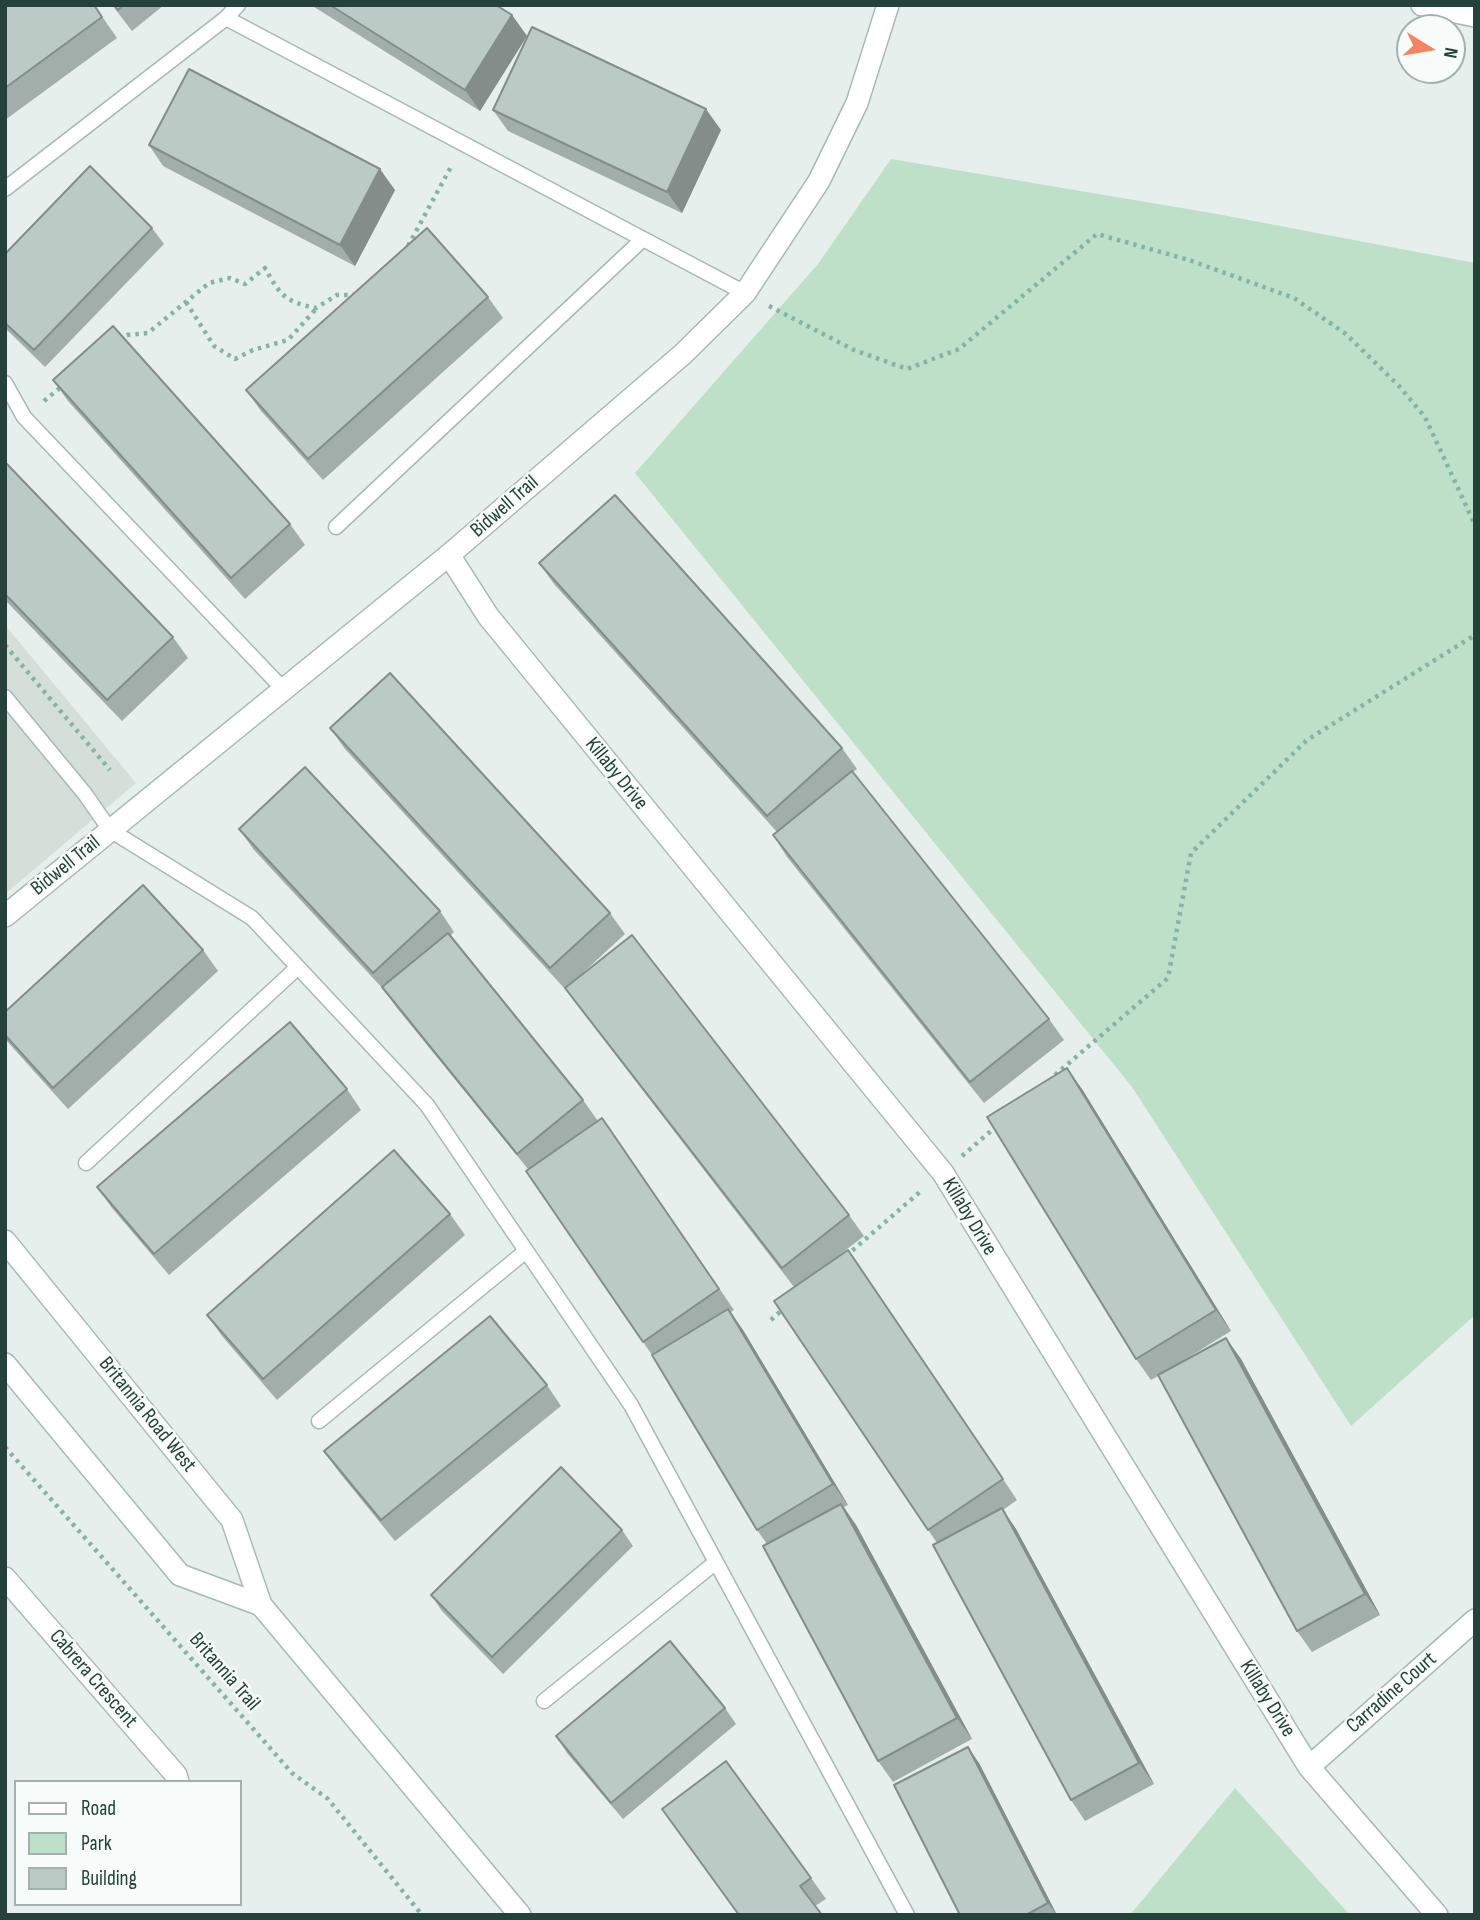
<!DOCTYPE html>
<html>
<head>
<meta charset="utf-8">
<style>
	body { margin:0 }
	#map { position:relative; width:1480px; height:1920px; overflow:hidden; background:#e6efeb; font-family:"Sofia Sans Condensed",sans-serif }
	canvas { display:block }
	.frame { position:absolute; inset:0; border:7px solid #24423a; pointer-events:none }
	.legend { position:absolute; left:14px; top:1780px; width:228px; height:126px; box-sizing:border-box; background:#f7fbf9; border:2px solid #a3b1ad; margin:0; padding:9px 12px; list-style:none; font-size:21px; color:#24423a }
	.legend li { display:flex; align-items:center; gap:14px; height:35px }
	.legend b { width:35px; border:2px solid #a3b1ad }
	.north { position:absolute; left:1396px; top:14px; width:70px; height:70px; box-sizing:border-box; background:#f7fbf9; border:2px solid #a3b1ad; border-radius:50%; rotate:101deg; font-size:19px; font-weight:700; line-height:28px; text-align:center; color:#24423a }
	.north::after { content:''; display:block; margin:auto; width:24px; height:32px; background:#f4845f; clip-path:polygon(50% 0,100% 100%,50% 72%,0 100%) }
</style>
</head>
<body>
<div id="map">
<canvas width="1480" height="1920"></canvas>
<div class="frame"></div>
<ul class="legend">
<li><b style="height:9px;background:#fff"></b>Road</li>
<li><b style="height:19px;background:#bfe0c8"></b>Park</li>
<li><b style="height:19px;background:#bbcac4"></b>Building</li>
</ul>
<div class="north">N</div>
</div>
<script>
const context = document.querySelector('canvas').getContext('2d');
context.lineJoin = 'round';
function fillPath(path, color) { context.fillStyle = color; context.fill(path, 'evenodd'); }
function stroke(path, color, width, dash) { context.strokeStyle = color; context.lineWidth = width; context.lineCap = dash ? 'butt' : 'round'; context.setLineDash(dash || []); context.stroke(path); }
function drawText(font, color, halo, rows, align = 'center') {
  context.font = font + ' "Sofia Sans Condensed",sans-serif'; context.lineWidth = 5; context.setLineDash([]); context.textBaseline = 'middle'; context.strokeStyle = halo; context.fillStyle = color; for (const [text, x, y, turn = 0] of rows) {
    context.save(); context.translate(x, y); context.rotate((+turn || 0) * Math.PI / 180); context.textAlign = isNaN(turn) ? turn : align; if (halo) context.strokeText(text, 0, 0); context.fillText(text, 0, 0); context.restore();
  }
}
fillPath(new Path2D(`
	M5,625L136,783L5,894Z`), '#d4dfda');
fillPath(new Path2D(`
	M891,159L1217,214L1475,263V1315L1351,1426L1132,1087L635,473L818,264Z
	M1235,1788L1350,1915H1130Z`), '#bfe0c8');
const service = new Path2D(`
	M226,18L745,293
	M5,189L226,18L238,5
	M5,383L24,417L284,690
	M336,527L643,239
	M5,697L85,794L110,830L252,918L427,1105L631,1405L907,1915
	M86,1163L298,967
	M319,1421L526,1251
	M544,1701L716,1562`);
const minor = new Path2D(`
	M1422,5L1475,16
	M449,555L488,616L943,1173L1309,1767L1437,1915
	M5,1578L176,1775L178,1782
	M1309,1767L1475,1620`);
const tertiary = new Path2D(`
	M5,916L449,555L683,354L745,293L819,181L857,103L888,5`);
const secondary = new Path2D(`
	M5,1241L232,1520L261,1605L520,1915
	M5,1364L180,1575L261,1605`);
stroke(service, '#a8b8b2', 17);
stroke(minor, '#a8b8b2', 24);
stroke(tertiary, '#a8b8b2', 24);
stroke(secondary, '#a4bbb3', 24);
stroke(new Path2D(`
	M408,246L452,165
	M186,302L214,346L235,359L253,350L288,340L316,309
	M769,306L854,350L907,369L959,349L1097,234L1189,260L1294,298L1346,334L1399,386L1425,417L1475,525
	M120,340L127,335L148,333L209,283L230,278L245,284L265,268C280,295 285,302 316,308L337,295H357
	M44,401L61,387
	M5,645L110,770
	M1055,1075L1168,978L1191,853L1307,740L1475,635
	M962,1156L998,1125
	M846,1256L921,1191
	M771,1320L783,1309
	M5,1447L292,1773L328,1799L422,1915`), '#86b3a5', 4.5, [3.5, 5]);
stroke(service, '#fff', 14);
stroke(minor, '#fff', 21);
stroke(tertiary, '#fff', 21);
stroke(secondary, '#fff', 21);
fillPath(new Path2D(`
	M5,5H94L117,38L5,120Z
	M112,5H164L132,31Z
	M311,5H496L512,15L527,36L480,111Z
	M493,110L721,130L682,213L508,131Z
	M149,145L395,190L355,266L163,166Z
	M152,228L164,244L45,367L5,328V254Z
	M488,297L503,318L323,480L261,411L246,390Z
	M53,380L290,524L305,545L245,599L68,401Z
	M5,462L173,637L188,658L122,721L5,600Z
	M539,563L842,748L857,769L853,772L1049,1019L1064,1040L984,1103L787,857L773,835L777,832L554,584Z
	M330,728L610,913L625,934L573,982L849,1215L864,1236L838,1256L863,1271L1017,1500L1003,1510L1016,1529L1154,1784L1085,1821L1071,1800L937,1543L774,1301L794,1287L580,1009L565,989L345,749Z
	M239,829L440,911L454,932L450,936L583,1100L598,1121L617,1139L734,1310L731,1312L743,1330L848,1505L844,1507L856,1525L972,1739L893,1782L878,1761L767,1544L757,1530L652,1355L526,1171L528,1169L397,1008L385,991L254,850Z
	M203,950L218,971L68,1109L5,1039V1012Z
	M347,1089L361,1110L169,1275L112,1208L97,1187Z
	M1082,1089L1231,1331L1163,1373L1226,1338L1241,1359L1380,1615L1312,1652L1297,1631L1158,1376L1151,1380L1136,1359Z
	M450,1214L465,1235L277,1400L222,1336L207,1315Z
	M547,1385L561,1406L395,1541L339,1472L324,1451Z
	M622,1530L633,1546L503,1674L442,1611L431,1595Z
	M725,1708L736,1724L623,1819L567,1753L556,1736Z
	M979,1763L1057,1915H960Z
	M811,1878L826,1899L815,1906L739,1915Z`), '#a1aea9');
fillPath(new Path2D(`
	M512,15L527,36L480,111L465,90Z
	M706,109L721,130L682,213L667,192Z
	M380,169L395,190L355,266L340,245Z
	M1067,1068L1082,1089L1231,1331L1216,1310Z
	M728,1309L743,1330L848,1505L833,1484Z
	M1226,1338L1241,1359L1380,1615L1365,1594Z
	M841,1504L856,1525L972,1739L957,1718Z
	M1002,1508L1016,1529L1154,1784L1139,1763Z
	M968,1747L979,1763L1057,1915L1048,1903Z`), '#838d89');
const building = new Path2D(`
	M5,5H94L102,17L5,88Z
	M114,5H123L118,10Z
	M330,5H496L512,15L465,90Z
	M532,27L706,109L667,192L493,110Z
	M189,69L380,169L340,245L149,145Z
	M90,166L152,228L34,350L5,323V254Z
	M427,228L488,297L308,459L246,390Z
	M113,326L290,524L231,578L53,380Z
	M5,462L173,637L107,700L5,594Z
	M615,495L842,748L767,816L539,563Z
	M390,673L610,913L550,968L330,728Z
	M305,767L440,911L373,973L239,829Z
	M852,771L1049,1019L970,1082L773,835Z
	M143,885L203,950L53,1088L5,1035V1012Z
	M448,933L583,1100L517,1154L382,987Z
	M632,935L849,1215L782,1268L565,988Z
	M290,1022L347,1089L154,1254L97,1187Z
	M1067,1068L1216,1310L1136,1359L987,1117Z
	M602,1118L719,1289L643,1342L526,1171Z
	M394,1150L450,1214L263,1379L207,1315Z
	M848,1250L1003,1479L928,1530L774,1301Z
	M728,1309L833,1484L757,1530L652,1355Z
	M490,1316L547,1385L381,1520L324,1451Z
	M1226,1338L1365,1594L1297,1631L1158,1375Z
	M561,1467L622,1530L492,1657L431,1595Z
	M841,1504L957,1718L878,1761L763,1546Z
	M1002,1508L1139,1763L1071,1800L933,1545Z
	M670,1641L725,1708L611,1803L556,1736Z
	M968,1747L1048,1903L1026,1915H960L894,1785Z
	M726,1761L811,1878L800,1886L822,1915H739L662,1809Z`);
fillPath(building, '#bbcac4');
stroke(building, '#838d89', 2);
drawText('21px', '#24423a', '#f7fbf9', [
	["Bidwell Trail",505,507,-41],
	["Killaby Drive",616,774,51],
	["Bidwell Trail",66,866,-39],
	["Killaby Drive",969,1217,59],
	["Britannia Road West",147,1415,51],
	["Britannia Trail",224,1672,49],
	["Cabrera Crescent",93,1679,49],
	["Carradine Court",1392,1693,-41],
	["Killaby Drive",1267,1699,58]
]);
</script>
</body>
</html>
